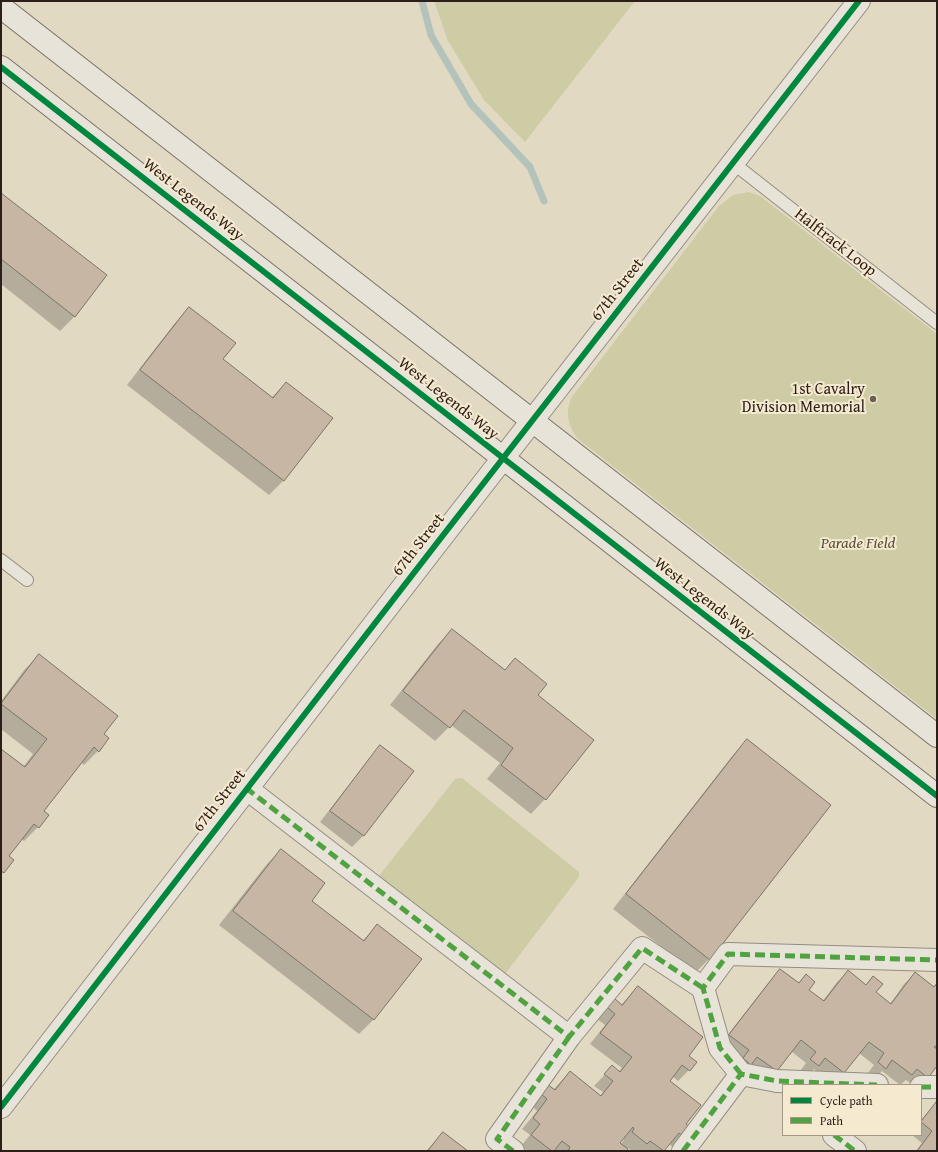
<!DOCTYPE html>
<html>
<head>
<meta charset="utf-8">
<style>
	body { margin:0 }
	#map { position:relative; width:938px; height:1152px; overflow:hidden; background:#e2d9c3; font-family:"Gentium Book Plus",serif }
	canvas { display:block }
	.frame { position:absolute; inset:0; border:2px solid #2c1e18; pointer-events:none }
	.legend { position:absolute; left:782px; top:1084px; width:140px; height:52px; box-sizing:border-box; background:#f5ead0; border:1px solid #a59886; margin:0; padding:5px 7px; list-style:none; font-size:12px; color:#2c1e18 }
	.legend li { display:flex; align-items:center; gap:8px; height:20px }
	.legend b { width:20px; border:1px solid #a59886 }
</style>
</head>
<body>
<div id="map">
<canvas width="938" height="1152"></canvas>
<div class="frame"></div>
<ul class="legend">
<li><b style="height:5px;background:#00873e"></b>Cycle path</li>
<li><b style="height:5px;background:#51a240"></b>Path</li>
</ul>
</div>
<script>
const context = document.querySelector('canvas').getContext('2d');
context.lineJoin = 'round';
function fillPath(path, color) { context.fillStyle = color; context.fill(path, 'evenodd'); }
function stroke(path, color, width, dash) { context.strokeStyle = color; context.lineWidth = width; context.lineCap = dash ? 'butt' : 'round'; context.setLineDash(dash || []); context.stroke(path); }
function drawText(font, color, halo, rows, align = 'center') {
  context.font = font + ' "Gentium Book Plus",serif'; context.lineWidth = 4; context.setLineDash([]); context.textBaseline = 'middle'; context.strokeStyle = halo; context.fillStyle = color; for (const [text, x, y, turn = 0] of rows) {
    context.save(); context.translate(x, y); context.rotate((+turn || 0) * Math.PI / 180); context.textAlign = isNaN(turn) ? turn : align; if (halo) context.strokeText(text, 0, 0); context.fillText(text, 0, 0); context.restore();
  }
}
fillPath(new Path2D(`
	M434,1H635L525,142L484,100L448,41Z
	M749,192L760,196L937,334V719L578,439C568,426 565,414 571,398L719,206L733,195Z
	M462,778L579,872V877L505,974L380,883L379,876L455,779Z`), '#cdcca5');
fillPath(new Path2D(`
	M1,194L106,276L74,317L60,331L1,284Z
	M189,309L222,359L271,398L286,383L331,418L283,481L269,495L127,385L175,323Z
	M452,630L504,671L515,660L536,696L545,799L531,814L487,779L500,763L451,725L435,741L390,705L438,644Z
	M39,655L103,734L108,738L98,751L84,765L81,762L43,811L38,827L24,841L21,839L8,856L3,872L1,875V750L23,767L33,754L1,729V701L25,669Z
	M747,741L709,959L695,973L613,909L733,755Z
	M380,747L413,771L363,836L352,847L320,822L370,758Z
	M281,850L311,901L362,941L377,926L420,959L373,1020L359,1034L219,925L267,864Z
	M780,970L798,983L806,976L807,990L822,1002L837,982L848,972L890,1004L904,984L915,974L933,987L937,984V1064L927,1077L913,1085L906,1080L900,1085L882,1071L875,1079L868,1073L874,1065L859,1053L844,1073L833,1084L814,1069L807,1076L800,1071L806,1063L791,1051L766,1081L719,1046L770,981Z
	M638,987L688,1056L689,1070L678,1081L672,1076L668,1081L684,1124L692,1131L675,1149L669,1144L663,1151H632L628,1148L626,1151H528L521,1146L530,1135L522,1129L537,1111L530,1104L536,1096L553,1090L570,1072L600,1096L603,1092L594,1086L612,1067L618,1072L622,1068L590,1044L605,1025L597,1019L614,1000L621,1005ZM623,1138L624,1140L621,1144L619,1143Z
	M937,1102V1151H916L922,1143L912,1135H921V1120Z
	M443,1133L466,1151H426Z`), '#0003');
stroke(new Path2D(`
	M422,1L431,35L471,104L530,167L544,201`), '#b3c3bc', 7);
const building = new Path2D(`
	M1,193L107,275L75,317L1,259Z
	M189,307L236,343L223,359L273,398L286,382L333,418L284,481L140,370Z
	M452,629L505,670L515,658L547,684L538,695L594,740L546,800L501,765L513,748L464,710L450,728L403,691Z
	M39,654L118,716L104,734L109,738L99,752L94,747L44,811L49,815L39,828L34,824L9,856L14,860L4,873L1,871V749L25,767L47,739L1,704Z
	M747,739L831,805L710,960L626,894Z
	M380,745L414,771L364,836L330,811Z
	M281,849L325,883L312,901L364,941L377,924L422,959L374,1020L233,911Z
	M780,969L799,983L806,974L815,982L809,990L824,1001L848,970L866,985L873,976L883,984L876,992L891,1004L915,972L934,987L937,983V1045L934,1047L937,1049V1066L928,1078L917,1069L912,1075L892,1060L886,1069L878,1062L884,1053L869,1042L844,1073L825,1058L819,1066L810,1059L816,1052L801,1040L777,1071L757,1057L751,1065L743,1058L749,1050L729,1035Z
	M638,986L703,1037L689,1056L697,1062L690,1071L682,1065L670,1081L701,1105L686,1124L694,1130L687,1139L679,1133L664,1151L650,1141L647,1144L632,1132L634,1129L633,1127L620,1143L628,1149L627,1151H568L570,1147L562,1141L554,1151H552L531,1135L540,1124L533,1118L547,1099L540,1093L547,1084L555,1090L570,1071L601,1096L613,1081L604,1074L612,1065L620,1072L632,1057L600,1033L615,1014L607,1007L614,998L622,1005Z
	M937,1101V1151H917L932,1131L921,1122Z
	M443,1132L468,1151H428Z`);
fillPath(building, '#c6b6a3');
stroke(building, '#7b7468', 1);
const lane = new Path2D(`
	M733,163L937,323
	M1,560L27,580`);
const street = new Path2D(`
	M246,788L569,1037L642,948L703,988
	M741,1074L720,1048L703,988L728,954L937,960
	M921,1087H937
	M1,1107C146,919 291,731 437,543L859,1
	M834,1135L855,1151
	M513,1151L497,1139L569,1037
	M683,1151L741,1074L777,1081L877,1085`);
const secondary = new Path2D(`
	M1,7L937,736
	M1,67L937,796`);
stroke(lane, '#948d80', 14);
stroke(street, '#948d80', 24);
stroke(secondary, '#7b7468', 24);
stroke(lane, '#e8e3d8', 12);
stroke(street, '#e8e3d8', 22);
stroke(secondary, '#e8e3d8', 22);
stroke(new Path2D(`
	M246,788L569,1037L642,948L703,988
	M741,1074L720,1048L703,988L728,954L937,960
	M921,1087H937
	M834,1135L855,1151
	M513,1151L497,1139L569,1037
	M683,1151L741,1074L777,1081L877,1085`), '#51a240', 5, [10, 5]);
stroke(new Path2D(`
	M1,67L937,796
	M1,1107C146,919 291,731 437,543L859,1`), '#00873e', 6);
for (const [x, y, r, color] of [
	[873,399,4,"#6c5f54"]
]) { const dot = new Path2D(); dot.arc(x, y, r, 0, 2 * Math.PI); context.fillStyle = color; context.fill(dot); stroke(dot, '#f5ead0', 1.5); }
drawText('16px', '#2c1e18', '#f5ead0', [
	["West Legends Way",193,200,38],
	["Halftrack Loop",835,243,38],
	["67th Street",618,290,-52],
	["West Legends Way",448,399,38],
	["67th Street",419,545,-52],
	["West Legends Way",704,599,38],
	["67th Street",220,801,-52]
]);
drawText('16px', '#2c1e18', '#f5ead0', [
	["1st Cavalry",865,390],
	["Division Memorial",865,408]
], 'right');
drawText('italic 16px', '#574f3b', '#f5ead0', [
	["Parade Field",858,544]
]);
</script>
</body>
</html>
